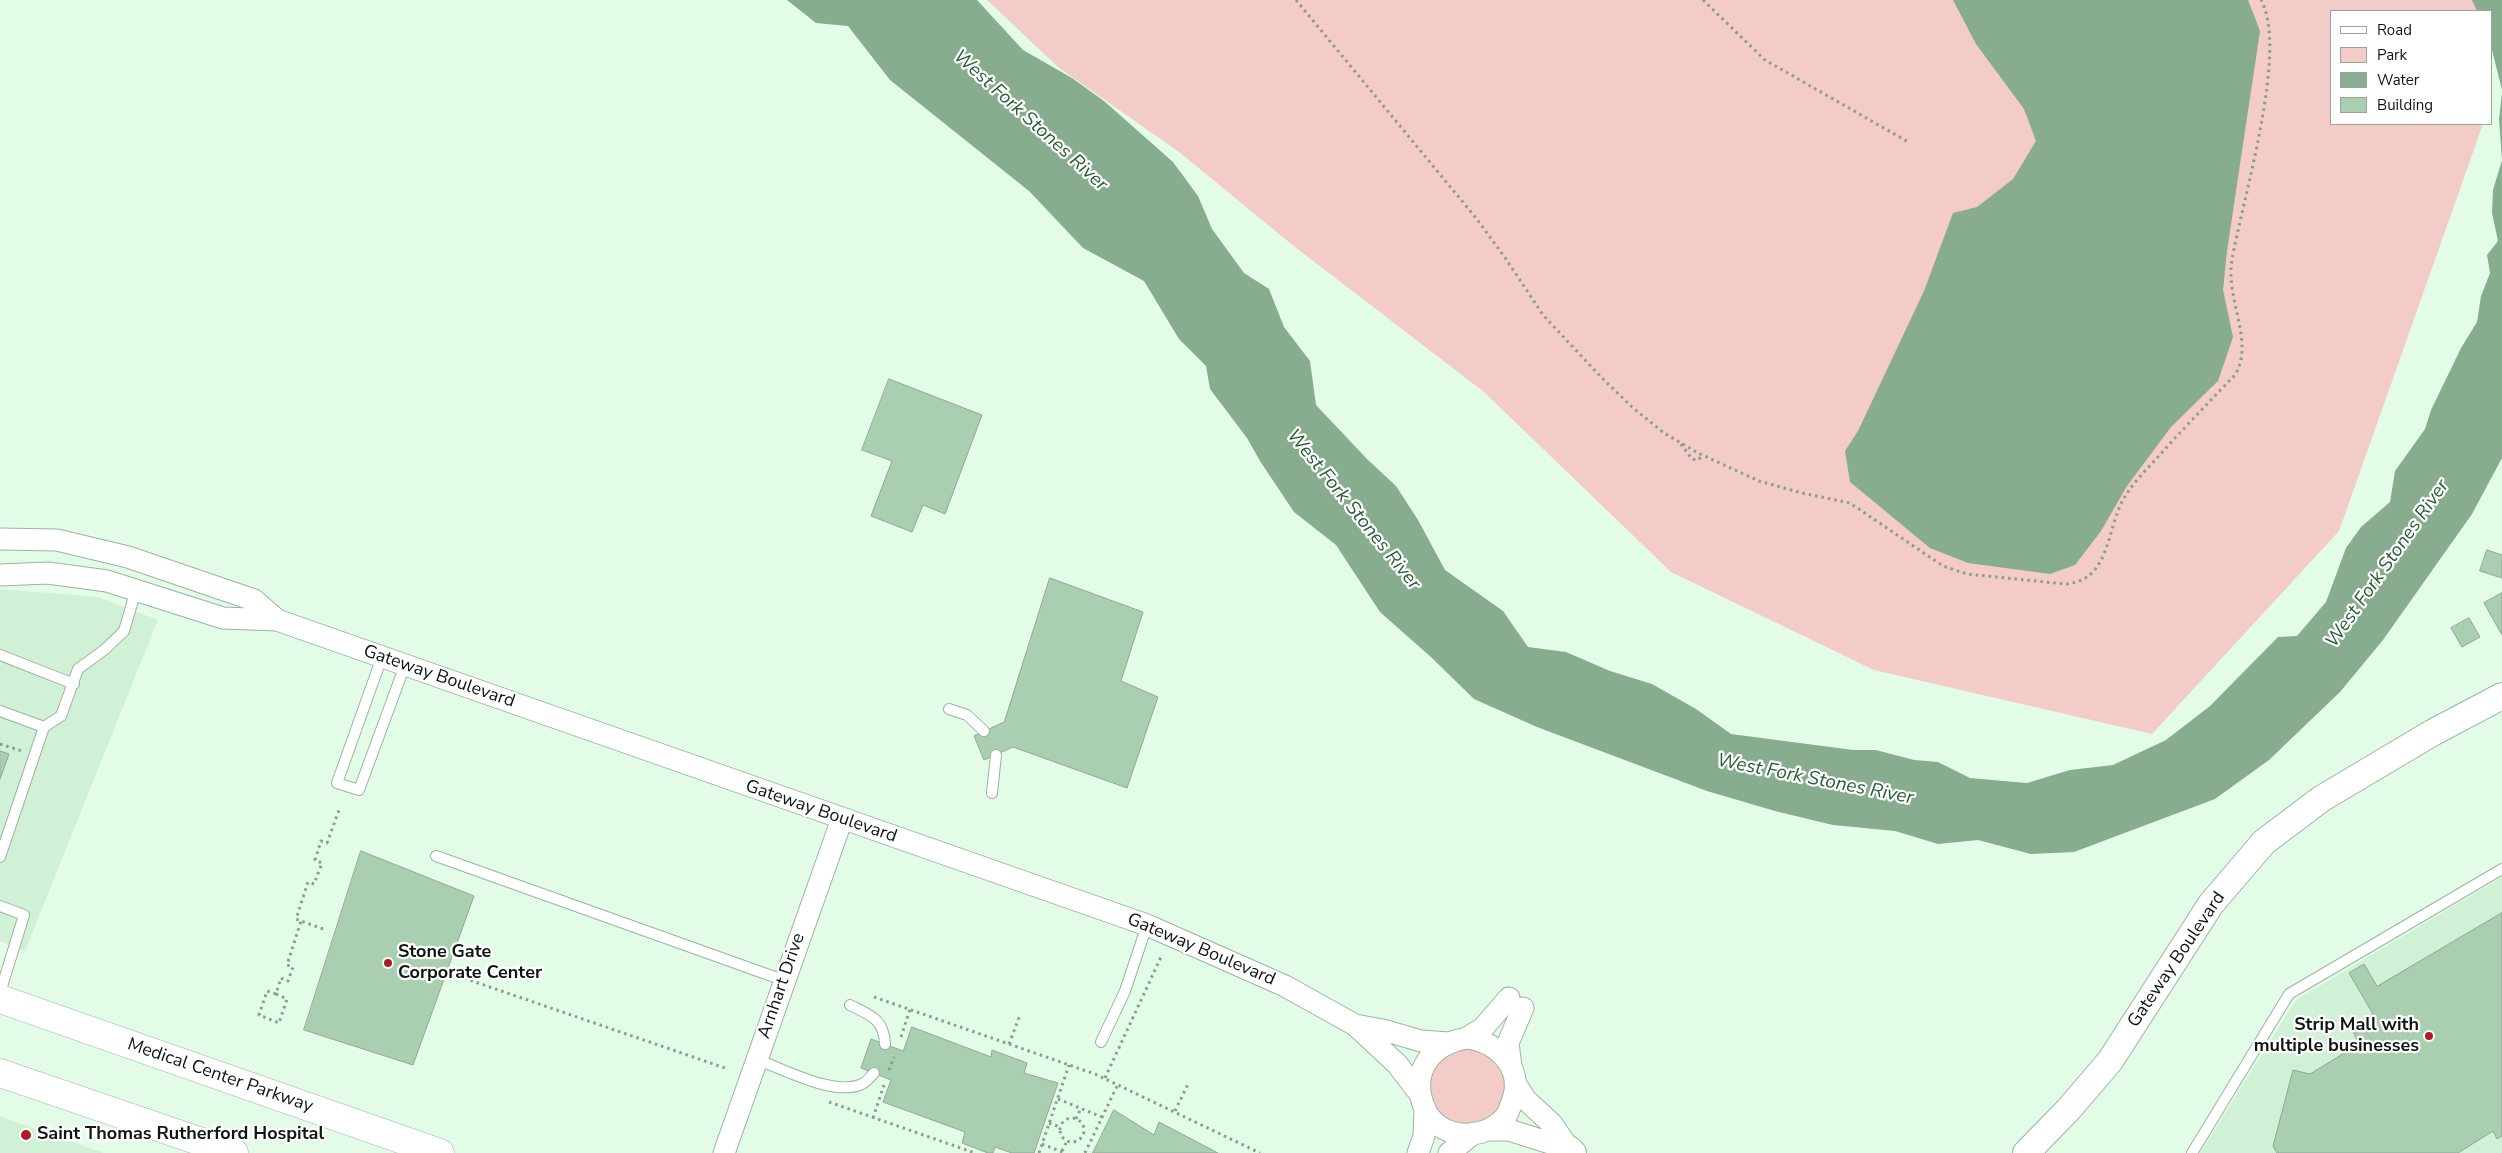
<!DOCTYPE html>
<html>
<head>
<meta charset="utf-8">
<style>
	body { margin:0 }
	#map { position:relative; width:2502px; height:1153px; overflow:hidden; background:#e3fce7; font-family:"Nunito Sans",sans-serif }
	canvas { display:block }
	.legend { position:absolute; left:2330px; top:10px; width:162px; height:115px; box-sizing:border-box; background:#fff; border:1px solid #9fa29f; margin:0; padding:6px 9px; list-style:none; font-size:15px; color:#0e160f }
	.legend li { display:flex; align-items:center; gap:10px; height:25px }
	.legend b { width:25px; border:1px solid #9fa29f }
</style>
</head>
<body>
<div id="map">
<canvas width="2502" height="1153"></canvas>
<ul class="legend">
<li><b style="height:6px;background:#fff"></b>Road</li>
<li><b style="height:14px;background:#f3cbc7"></b>Park</li>
<li><b style="height:14px;background:#87ac8e"></b>Water</li>
<li><b style="height:14px;background:#a9cfb0"></b>Building</li>
</ul>
</div>
<script>
const context = document.querySelector('canvas').getContext('2d');
context.lineJoin = 'round';
function fillPath(path, color) { context.fillStyle = color; context.fill(path, 'evenodd'); }
function stroke(path, color, width, dash) { context.strokeStyle = color; context.lineWidth = width; context.lineCap = dash ? 'butt' : 'round'; context.setLineDash(dash || []); context.stroke(path); }
function drawText(font, color, halo, rows, align = 'center') {
  context.font = font + ' "Nunito Sans",sans-serif'; context.lineWidth = 4.5; context.setLineDash([]); context.textBaseline = 'middle'; context.strokeStyle = halo; context.fillStyle = color; for (const [text, x, y, turn = 0] of rows) {
    context.save(); context.translate(x, y); context.rotate((+turn || 0) * Math.PI / 180); context.textAlign = isNaN(turn) ? turn : align; if (halo) context.strokeText(text, 0, 0); context.fillText(text, 0, 0); context.restore();
  }
}
fillPath(new Path2D(`
	M0,589L98,597L158,620L25,951L0,941Z
	M2502,877V1153H2200L2296,1000Z
	M0,1116L2,1117L104,1153H0Z`), '#d1f1d7');
fillPath(new Path2D(`
	M987,0H2492L2491,11H2331V124H2483L2339,531L2152,734L1874,670L1671,572L1484,392L1295,247L1179,152L1058,67Z
	M1430 1087a38 38 0 1 1 76 0a38 38 0 1 1-76 0Z`), '#f3cbc7');
fillPath(new Path2D(`
	M787,0H977L1023,50L1072,78L1104,101L1173,162L1198,196L1212,229L1244,273L1269,289L1284,327L1310,361L1316,405L1367,459L1396,486L1418,520L1445,570L1503,611L1528,647L1566,652L1610,671L1652,684L1696,709L1731,734L1853,750H1876L1914,760L1938,762L1970,778L2027,783L2070,770L2113,765L2166,740L2210,706L2278,637L2297,636L2326,602L2346,548L2361,527L2390,502L2395,471L2425,429L2431,410L2461,348L2477,322L2481,296L2490,273L2487,255L2498,241L2492,213L2493,190L2502,160L2499,119L2502,93V458L2472,514L2383,640L2340,692L2269,760L2215,799L2074,852L2031,854L1978,840L1938,844L1895,831L1833,825L1775,811L1707,791L1537,727L1474,699L1432,658L1380,612L1336,545L1294,512L1260,461L1247,438L1210,389L1206,366L1179,339L1144,281L1083,248L1029,191L890,80L848,26L816,23Z
	M1953,0H2248L2260,31L2227,251L2223,290L2233,337L2218,381L2171,427L2127,486L2101,531L2075,565L2050,574L1968,563L1930,548L1850,482L1845,451L1858,431L1924,291L1953,213L1977,207L2013,179L2036,141L2024,109L1976,44Z
	M2472,0H2502V90L2491,46V11H2477Z`), '#87ac8e');
const building = new Path2D(`
	M889,379L982,415L945,514L923,505L912,532L871,516L892,461L862,450Z
	M2487,550L2502,555V578L2480,571Z
	M1050,578L1143,612L1121,681L1158,697L1127,788L1013,747L984,760L974,736L1004,722Z
	M2502,593V635L2484,603Z
	M2469,618L2480,637L2462,647L2451,628Z
	M0,751L9,754L0,779Z
	M361,851L474,896L413,1065L304,1030Z
	M2502,913V1136L2497,1139L2493,1131L2458,1153H2277L2273,1146L2293,1070L2310,1074L2359,1044L2351,1028L2373,1014L2349,973L2364,964L2377,986Z
	M912,1027L991,1057L992,1050L1027,1063L1024,1073L1058,1083L1034,1153H1012L995,1147L993,1153H988L962,1143L965,1132L883,1102L891,1080L861,1068L871,1039L903,1051Z
	M1114,1110L1154,1135L1159,1122L1218,1153H1093Z`);
fillPath(building, '#a9cfb0');
stroke(building, '#90a794', 1);
const service = new Path2D(`
	M0,655L74,684
	M382,657L337,783L359,790L405,665
	M949,709L967,715L984,731
	M0,711L44,727L0,857
	M44,727L61,716L78,669L104,650L124,631L136,590
	M992,793L996,755
	M436,856L783,980
	M0,906L24,915L0,993
	M850,1005C870,1015 884,1019 885,1044
	M1101,1042L1125,991L1147,925
	M756,1059C783,1069 835,1097 862,1084C867,1082 871,1076 874,1073
	M2192,1153L2289,994L2502,869`);
const minor = new Path2D(`
	M0,539L57,540L128,557L254,600L277,620
	M0,575L48,573L107,581L223,618L277,620L1147,925L1285,986L1355,1025L1397,1064L1420,1094
	M1355,1025L1383,1030L1421,1041L1449,1043
	M1467,1038C1499,1042 1525,1070 1512,1102C1510,1106 1509,1112 1506,1116C1484,1143 1437,1140 1424,1107C1410,1070 1432,1044 1467,1038Z
	M1467,1038L1483,1028L1509,998
	M1511,1066L1508,1043L1523,1008
	M1515,1083L1526,1100L1552,1124L1569,1149
	M1489,1130H1509L1569,1149
	M724,1153L842,819
	M1418,1153L1424,1136L1425,1108
	M1449,1153L1474,1133`);
const tertiary = new Path2D(`
	M1569,1149L1573,1153
	M2026,1153L2068,1110L2110,1061L2211,904L2264,842L2321,799L2432,733L2502,696`);
const secondary = new Path2D(`
	M0,999L440,1153
	M0,1073L234,1153`);
stroke(service, '#9cb3a0', 12);
stroke(minor, '#9cb3a0', 23);
stroke(tertiary, '#9cb3a0', 28);
stroke(secondary, '#9cb3a0', 29);
stroke(new Path2D(`
	M1296,0L1476,218L1506,259L1543,315L1602,378L1632,407L1664,433L1698,453L1759,481L1802,493L1850,503L1943,566L1967,574L2065,584C2110,581 2106,531 2123,500C2131,485 2145,471 2157,458C2182,430 2209,402 2235,375C2255,342 2225,298 2232,260C2242,201 2289,50 2261,0
	M1703,0L1765,60L1910,143
	M1681,444L1692,459L1698,460L1703,455
	M0,744L22,751
	M323,929L296,919L308,882L314,884L322,863L315,860L321,841L327,843L339,810
	M452,974L728,1069
	M276,994L287,999L279,1023L259,1015L267,991L276,994L281,978L288,981L293,967L287,965L301,921
	M874,997L1095,1074L1260,1153
	M901,1037L910,1009
	M1009,1044L1020,1015
	M889,1070L894,1057
	M1105,1078L1161,957
	M1058,1099L1102,1117
	M829,1102L975,1153
	M1175,1111L1188,1084
	M1060 1130a12 12 0 1 1 24 0a12 12 0 1 1-24 0Z
	M873,1118L884,1085
	M1076,1119L1081,1108
	M1049,1123L1060,1127
	M1042,1144L1065,1153
	M1062,1151L1067,1141
	M1039,1153L1069,1065
	M1085,1153L1118,1084`), '#8a9c8d', 3, [2.5, 4]);
stroke(service, '#fff', 10);
stroke(minor, '#fff', 21);
stroke(tertiary, '#fff', 26);
stroke(secondary, '#fff', 28);
for (const [x, y, r, color] of [
	[388,963,5,"#af1c26"],
	[2429,1036,5,"#af1c26"],
	[26,1135,6,"#af1c26"]
]) { const dot = new Path2D(); dot.arc(x, y, r, 0, 2 * Math.PI); context.fillStyle = color; context.fill(dot); stroke(dot, '#fff', 2); }
drawText('18px', '#0e160f', '#fff', [
	["Gateway Boulevard",439,677,19],
	["Gateway Boulevard",821,812,19],
	["Gateway Boulevard",1201,950,23],
	["Gateway Boulevard",2177,960,-56],
	["Arnhart Drive",782,986,-71],
	["Medical Center Parkway",220,1076,19]
]);
drawText('bold 18px', '#0e160f', '#fff', [
	["Stone Gate",398,953],
	["Corporate Center",398,974],
	["Strip Mall with",2419,1026,"right"],
	["multiple businesses",2419,1047,"right"],
	["Saint Thomas Rutherford Hospital",37,1135]
], 'left');
drawText('italic 19px', '#245c34', '#fff', [
	["West Fork Stones River",1030,121,42],
	["West Fork Stones River",1353,510,51],
	["West Fork Stones River",2388,564,-55],
	["West Fork Stones River",1815,780,11]
]);
</script>
</body>
</html>
